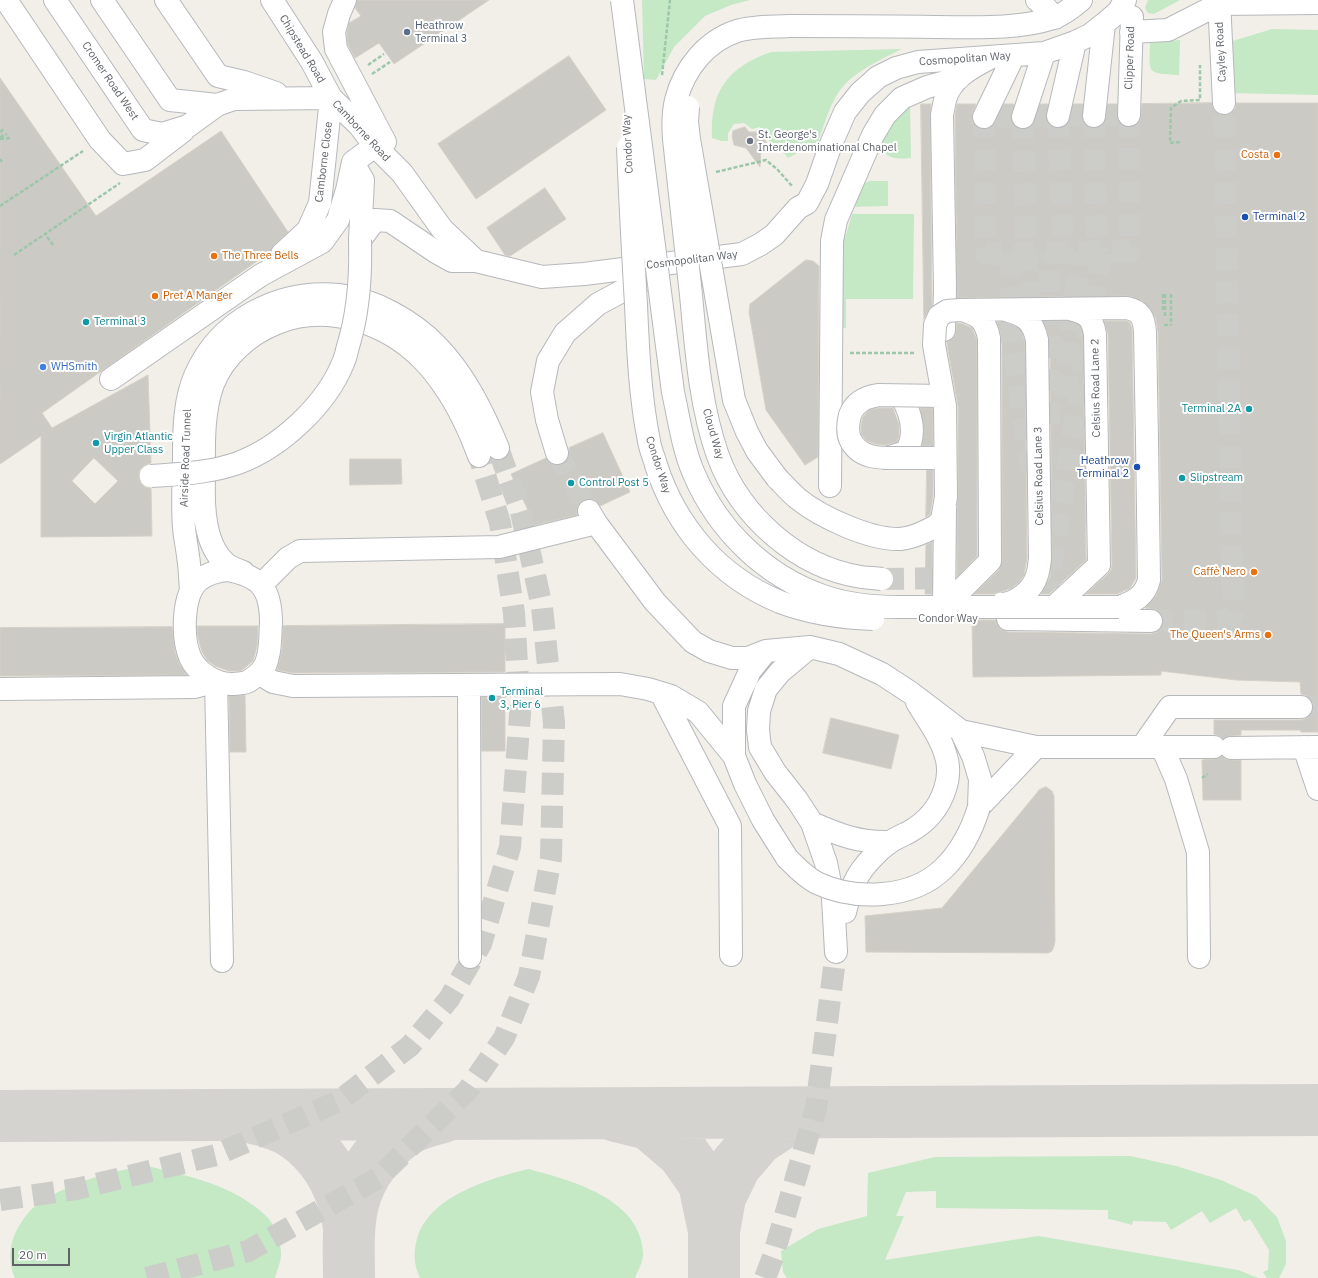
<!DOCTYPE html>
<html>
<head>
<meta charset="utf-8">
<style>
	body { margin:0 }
	#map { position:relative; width:1318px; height:1278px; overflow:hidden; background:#f1efe8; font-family:"IBM Plex Sans",sans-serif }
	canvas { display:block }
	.scale { position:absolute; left:12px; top:1248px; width:58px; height:18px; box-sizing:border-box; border:2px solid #5f6368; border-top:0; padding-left:5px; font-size:12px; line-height:14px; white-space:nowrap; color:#5f6368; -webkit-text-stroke:3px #fff; paint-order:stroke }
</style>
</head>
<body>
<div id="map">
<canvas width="1318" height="1278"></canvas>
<div class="scale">20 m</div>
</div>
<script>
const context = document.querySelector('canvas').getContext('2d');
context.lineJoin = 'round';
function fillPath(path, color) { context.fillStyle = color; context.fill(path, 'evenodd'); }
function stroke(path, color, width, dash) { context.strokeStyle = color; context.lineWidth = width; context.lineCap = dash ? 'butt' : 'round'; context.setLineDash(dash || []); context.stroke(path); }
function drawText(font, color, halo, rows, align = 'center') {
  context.font = font + ' "IBM Plex Sans",sans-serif'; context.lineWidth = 4; context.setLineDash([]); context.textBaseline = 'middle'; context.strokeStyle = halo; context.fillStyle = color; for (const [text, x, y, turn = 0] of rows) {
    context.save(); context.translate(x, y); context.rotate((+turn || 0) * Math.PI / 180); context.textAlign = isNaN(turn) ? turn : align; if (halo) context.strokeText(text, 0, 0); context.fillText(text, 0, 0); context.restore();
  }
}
fillPath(new Path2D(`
	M642,0H750L731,5L705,16L674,47L656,80L644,79Z
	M1148,0H1180L1154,14L1148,13L1145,8Z
	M1272,29L1318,30V95L1230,93L1226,43Z
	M1180,40L1179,75C1147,73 1149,75 1150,43Z
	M902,49C880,60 852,72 838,93C829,107 824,125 818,142L788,158L776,143L771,144L760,127L752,129L744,123L734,124L728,133V141H722L712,138C710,91 727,68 771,52Z
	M910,103L911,158C900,159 887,160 882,148C880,144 880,140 881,135Z
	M870,181H888V206L849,207C854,195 857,185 870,181Z
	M852,214H914L913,299H846V328H837L839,237L845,238Z
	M1130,1156L1176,1166L1221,1180L1256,1196L1277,1217L1286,1241V1264L1279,1278H1267L1263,1272L1268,1270L1269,1250L1250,1219L1244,1222L1236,1208L1210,1223L1202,1211L1171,1230L1166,1222L1133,1221L1132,1225C1124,1223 1116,1220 1108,1219V1210L936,1208V1191L906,1192L896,1216H904L885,1260L1038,1236L1238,1270L1258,1278H787L783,1272L781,1251L818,1229L867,1216L868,1173L935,1157Z
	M147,1166C189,1176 233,1185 265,1215C274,1223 280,1239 281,1251C282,1260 277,1270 275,1278H15C9,1265 9,1249 14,1236C18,1227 25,1215 33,1208C64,1184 108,1171 147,1166Z
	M528,1169C570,1180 640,1198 643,1252C644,1261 638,1270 635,1278H420C414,1266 413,1252 417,1239C429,1196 489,1179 528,1169Z`), '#c5e8c5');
stroke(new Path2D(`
	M0,1116L1318,1110
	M616,1116L649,1124L683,1153L704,1183L714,1231V1278
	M253,1118C260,1120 267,1121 274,1124C303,1133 328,1161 339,1189C344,1201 347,1214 349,1227
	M714,1231L720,1197L735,1166L758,1139L787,1120L810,1114
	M349,1278C349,1254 347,1228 353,1204C360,1174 382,1145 408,1129C419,1123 432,1120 443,1117`), '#d4d3d0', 52);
const building = new Path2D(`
	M357,0H489L394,64L379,43L355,58L348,45L347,33L349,23L361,16L355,8Z
	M569,56L606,110L476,199L438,144Z
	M0,78L96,216L221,131L288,232L274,245L270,252L42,413L52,428L148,375L151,463L144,466L140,470L139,476L141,483L145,487L151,488L152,536L41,537V436L0,464ZM94,458L118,481L95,504L72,481Z
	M1212,103L1214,110L1219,114L1224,115L1231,113L1235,109L1236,103H1318V732H1301L1300,730H1241V735L1230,736L1223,739L1220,736L1214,734V720H1301L1308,718L1312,713L1313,707L1312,701L1308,696L1301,694L1300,682L1236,680L1161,671V675L973,677L972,620H996L997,625L1001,629L1008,632L1151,634L1157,632L1162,627L1163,621L1162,615L1157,610L1145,608L1156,596L1162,580L1158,332L1156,319L1150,308L1143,301L1130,296L957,298L955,116L957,104H976L973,112L972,118L973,124L978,128L985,129L991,128L995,123L1004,104H1014L1011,113V120L1014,126L1019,129H1025L1031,127L1035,121L1040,104H1048L1046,113V120L1050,125L1056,128H1062L1067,124L1070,119L1074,104H1083L1082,121L1086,126L1093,128L1099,127L1104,123L1106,117L1108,104H1117L1118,121L1123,126L1129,127L1135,126L1140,121L1141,115L1142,104Z
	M921,104H931L930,115L932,306L928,311L924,319Z
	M745,127L749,132H759L769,146L761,149L760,167L746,148L734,145L732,136L733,131Z
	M545,188L566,219L510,256L505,255L487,228Z
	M806,260L813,261L819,266L818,457L805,465L766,410L749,312L750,304L754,301Z
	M1067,321L1079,326L1083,335L1086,560L1049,594H1041L1050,577L1052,559L1050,340L1044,322Z
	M1104,321H1127L1130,323L1132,329L1136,578L1130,588L1117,594H1086L1108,574L1111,570L1112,565L1108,334Z
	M997,322H1002L1016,327L1022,334L1025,342L1027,558L1024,575L1019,582L1012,588L994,594H974L999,570L1002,561V338Z
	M957,323L963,324L972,328L977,340V556L957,577V506L958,497V406L947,344V342L950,341L955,336Z
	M877,408H893L899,425V436L897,442L884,445L876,444L867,441L861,434V425L863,417L868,411Z
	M920,408H933V446H922L924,430Z
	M603,433L630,492L600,506L595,500L589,499L583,500L578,505L577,511V515L535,525L511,474L546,458L549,462L554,465H561L566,462L569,456V448Z
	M350,459H401L402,484L350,485Z
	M927,470H933V496L930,514L926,517Z
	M932,542V594H925L926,545Z
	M505,624V672L294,673L277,670L282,650L283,626Z
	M197,626H258L257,646L253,661L241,671H229L215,666L207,660L202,652L198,637Z
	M172,627L175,652L179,663L187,675L0,676V628Z
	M245,695L246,752H230L229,696Z
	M482,697H505V751H482Z
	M831,718L899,735L891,769L823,753Z
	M1222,756L1225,759L1231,760H1241V800H1203L1202,760L1214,759Z
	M1046,787L1052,791L1054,796L1055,942L1054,946L1052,951L1048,953L866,952L865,916L942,908L1036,794L1039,790Z`);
fillPath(building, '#cccac5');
stroke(building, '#d6d1c6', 1);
stroke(new Path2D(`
	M1129,115L1130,251L986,254L984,117Z
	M1058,116L1063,253
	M1094,116L1097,252
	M1023,117L1026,254L1031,327
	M1011,254L1012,339L1032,477
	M1065,397L1079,252
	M1049,424L1050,253
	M557,453L589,511
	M1045,549L1048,589
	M1051,568L1102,252
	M882,579L951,578
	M1151,621L1228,620L1233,615L1224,103
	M1301,707H1318
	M0,1200L76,1189L216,1155L339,1101L410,1046L449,999L481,944L510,847L520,714L514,613L500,523L479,456
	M147,1278L248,1251L378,1178L468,1090L504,1038L529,976L551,858L554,723L542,607L521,512L498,448
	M765,1278L773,1257L816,1108L836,952`), '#ccccc8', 22, [22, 11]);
const minor = new Path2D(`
	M6,0L100,140L123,164L145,160L183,131
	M55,0L143,130L162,134L188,126L217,105L234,99L331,98L359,125L375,146L402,173L442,229L476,261L542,277L584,274L742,254L761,244L774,235L798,208L807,203L817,184L831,144L845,112L860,93L878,77L896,68L918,62L1044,53L1075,42L1090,35L1104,24L1119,11L1125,0
	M102,0L170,100L217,105
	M166,0L218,76L244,82L276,93
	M272,0L312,62L331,98L320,203L308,230L282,254
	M345,0L339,14L334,32L336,49L385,142
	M1037,0L1045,7L1055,18
	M1219,0L1224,103
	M789,26C837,26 886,26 935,27C973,27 1016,30 1053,18C1063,15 1073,7 1081,0
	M1131,32L1168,30L1219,4L1318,3
	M1129,115L1132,17
	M1058,116L1075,42
	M1094,116L1104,24
	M984,117L1014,55
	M1023,117L1044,53
	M356,168L363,180L360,240
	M360,240L375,220L390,221L436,252L452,261H476
	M944,330L945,288L942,115C943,110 944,105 945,100C950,79 972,67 990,58
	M111,379L261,275L322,242L338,220L347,190L353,162L375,146
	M557,453L547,420L542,392L548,361L565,333L598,304L650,276
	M886,458L906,452C917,434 911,413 901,396
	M777,478C784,485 790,492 797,498C820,517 870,540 900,539C909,538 918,535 926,531
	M830,486L832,241L836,220L873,135L885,115L902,98L927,87L959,78
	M589,511L596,523L655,602L693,642L709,651L732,658H748L766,651L810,647L839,654L882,674L911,693L961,731L973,756L980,779L979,807
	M227,570C261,576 271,589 271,623C270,634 271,645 268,656C266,669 259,674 249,681C244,684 239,683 234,684C217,685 197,673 190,657C182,637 182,594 199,580C208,573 217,571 227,570Z
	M243,572C238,570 230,567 225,563C204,544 203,506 204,480C204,449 202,414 213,384C224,356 249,334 277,323C327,303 386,322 423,360C431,368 438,377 444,386C459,407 470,432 479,456
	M261,585L288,558L300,551L499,547L596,523
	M191,591C190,579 190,568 188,556C187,547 185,538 184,528C182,504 184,478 184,453C184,427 185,399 195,376C219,320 279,289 339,295C374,299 413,321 437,346C465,375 483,412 498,448
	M1119,607C1134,602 1145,596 1149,580L1147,440
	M1008,619L1151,621
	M810,647L780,672L766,689L759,711L758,730L760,747L775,772L797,800L812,823L826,863L833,898L836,952
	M766,651L750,671L734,706V756L745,784L763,820L787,858
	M260,674L273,682L293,686L620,684L648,689L671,696L698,712L734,756
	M469,685L470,957
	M0,689L195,687L216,681L222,961
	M661,693L730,826L731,955
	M961,731L1036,747L979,807
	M1036,747H1214
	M1142,747L1170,707H1301
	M1162,747L1176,779L1198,852L1199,957
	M1304,747L1318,789
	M1231,748L1318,747
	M812,823C839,835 860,843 890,842
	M845,912C851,889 855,875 872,858C877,852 884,846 890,842C896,838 903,835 909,832C927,822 939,808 945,789C949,777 949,764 945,753C940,735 926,718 917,702`);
stroke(minor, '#b5b8bc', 24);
stroke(new Path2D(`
	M368,65L384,54
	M372,74L390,62
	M662,75L670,0
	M0,132L4,129
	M0,137L7,134
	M0,139L10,138
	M1180,142L1170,143L1171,108L1181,101L1200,100V65
	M0,159L2,162
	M716,172L766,160L777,169L792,186
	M0,206L83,151
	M53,245L45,234L120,183
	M14,255L45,234
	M1163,294V312
	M1165,294V318
	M1171,294V325
	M850,353H915
	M1202,778L1208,774`), '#9cc7a9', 2.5, [4, 2]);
stroke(minor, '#fff', 22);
const minorBridge = new Path2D(`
	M622,0L673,392C679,419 683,449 694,474C718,530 765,576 823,596C848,605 874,607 900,607H1119
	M789,26C772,27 753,26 737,31C706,41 684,69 676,100C673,113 673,126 674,139C680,191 685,243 691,295C696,348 700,406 718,456C740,516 797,567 861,577C868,578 875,578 882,579
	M688,107L687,122L689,139L734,400L747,432L757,451L777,478
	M628,147C630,200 633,252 636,305C638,350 640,397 649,441C650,449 654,457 656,465C676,527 719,577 780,602C809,613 843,618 873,619
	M943,396L879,395C865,397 855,402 850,415C848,423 847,432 850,439C860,461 885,458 905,458C918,458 932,458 945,458
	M151,476C181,474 210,473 238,463C281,447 326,405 343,363C346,357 347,349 349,343C359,309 361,275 360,240
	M926,531L936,526L942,520L946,497L945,406L934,345L935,325L939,316L947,311L960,310L1127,308C1141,311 1144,318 1145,332L1147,440
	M1002,604C1017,603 1033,590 1037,575C1039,570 1039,564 1040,559L1037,340C1033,321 1025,315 1006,310
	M1055,606L1099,565L1095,334C1092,317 1087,313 1070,309
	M944,607L990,561L989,338C985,319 979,315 961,310
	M944,607L945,508
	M787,858C796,867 805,877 817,883C855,901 912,899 943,869C961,852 972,830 979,807`);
stroke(minorBridge, '#b5b8bc', 24, []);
stroke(new Path2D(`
	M1164,325H1171`), '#9cc7a9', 2.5, [4, 2]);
stroke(minorBridge, '#fff', 22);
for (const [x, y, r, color] of [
	[407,32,4,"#5c6f8a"],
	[750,141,4,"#6b7280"],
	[1277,155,4,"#e8710a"],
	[1245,217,4,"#1a4fb4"],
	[214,256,4,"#e8710a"],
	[155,296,4,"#e8710a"],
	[86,322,4,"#0f9aa8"],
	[43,367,4,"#3f7fe0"],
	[1249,409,4,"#0f9aa8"],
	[96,443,4,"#0f9aa8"],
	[1137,467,4,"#1a4fb4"],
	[1182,478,4,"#0f9aa8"],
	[571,483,4,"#0f9aa8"],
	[1254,572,4,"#e8710a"],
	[1268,635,4,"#e8710a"],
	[492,698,4,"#0f9aa8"]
]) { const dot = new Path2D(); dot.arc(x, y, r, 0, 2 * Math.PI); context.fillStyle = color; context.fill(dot); stroke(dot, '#fff', 1.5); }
drawText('11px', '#4e5e75', '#fff', [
	["Heathrow",415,26],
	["Terminal 3",415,39]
], 'left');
drawText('11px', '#5f6368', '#fff', [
	["Chipstead Road",302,49,59],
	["Cayley Road",1221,52,-93],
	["Clipper Road",1130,58,-88],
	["Cosmopolitan Way",965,59,-4],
	["Cromer Road West",110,81,56],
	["Camborne Road",361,131,47],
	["Condor Way",628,144,-93],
	["Camborne Close",324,162,-83],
	["Cosmopolitan Way",692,260,-7],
	["Celsius Road Lane 2",1096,388,-91],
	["Cloud Way",713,434,74],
	["Airside Road Tunnel",186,458,-88],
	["Condor Way",658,465,72],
	["Celsius Road Lane 3",1039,476,-91],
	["Condor Way",948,619]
]);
drawText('11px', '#5b616d', '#fff', [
	["St. George's",758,135],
	["Interdenominational Chapel",758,148]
], 'left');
drawText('11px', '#c56008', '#fff', [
	["Costa",1269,155],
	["The Three Bells",222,256,"left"],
	["Pret A Manger",163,296,"left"],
	["Caffè Nero",1246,572],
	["The Queen's Arms",1260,635]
], 'right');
drawText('11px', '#164399', '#fff', [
	["Terminal 2",1253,217],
	["Heathrow",1129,461,"right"],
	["Terminal 2",1129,474,"right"]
], 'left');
drawText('11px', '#0d838f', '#fff', [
	["Terminal 3",94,322],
	["Terminal 2A",1241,409,"right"],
	["Virgin Atlantic",104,437],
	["Upper Class",104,450],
	["Slipstream",1190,478],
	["Control Post 5",579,483],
	["Terminal",500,692],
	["3, Pier 6",500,705]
], 'left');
drawText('11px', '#366cbe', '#fff', [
	["WHSmith",51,367]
], 'left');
</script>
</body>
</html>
